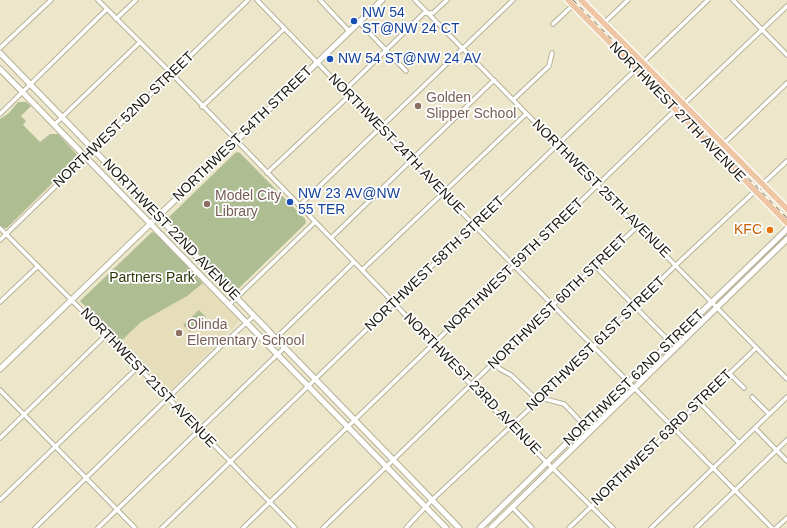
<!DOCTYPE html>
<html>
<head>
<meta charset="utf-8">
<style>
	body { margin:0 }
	canvas { display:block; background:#ece6cb }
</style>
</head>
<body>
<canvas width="787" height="528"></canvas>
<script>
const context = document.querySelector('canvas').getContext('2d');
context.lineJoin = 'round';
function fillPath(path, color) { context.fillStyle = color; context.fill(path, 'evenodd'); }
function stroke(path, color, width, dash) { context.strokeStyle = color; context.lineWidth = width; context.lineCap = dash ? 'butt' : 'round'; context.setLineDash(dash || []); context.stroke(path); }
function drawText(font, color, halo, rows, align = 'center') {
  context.font = font + ' Helvetica,sans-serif'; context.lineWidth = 3.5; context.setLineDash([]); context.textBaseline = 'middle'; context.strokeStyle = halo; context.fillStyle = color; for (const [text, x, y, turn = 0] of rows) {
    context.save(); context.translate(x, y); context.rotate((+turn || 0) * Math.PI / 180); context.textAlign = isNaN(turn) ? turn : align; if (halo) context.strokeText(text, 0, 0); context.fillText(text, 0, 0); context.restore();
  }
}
fillPath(new Path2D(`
	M203,283L239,320V322L171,390H168L166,389L120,342L141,322L187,296Z`), '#e6debb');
fillPath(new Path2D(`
	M18,102H26L31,106L21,116L26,121L23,125L40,142L50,134H58L79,157L7,228H3L0,225V119L9,113Z
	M238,152L240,153L305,219L306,222L305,224L238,289H233L168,221V218L235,153Z
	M152,232L156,234L203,283L187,296L141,322L120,342L80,301Z
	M199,310L206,317L190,332L183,325Z`), '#aebd92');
const street = new Path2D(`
	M98,0L172,74L394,303L511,427L613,528
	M257,0L474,225L772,528
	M320,0L349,31
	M415,0L787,379
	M733,0L787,55
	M116,19L136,0
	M359,22L406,71
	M604,23L628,0
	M553,24L573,5
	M0,48L51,0
	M344,91L424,13H433L447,0
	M513,100L549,66L552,53
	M202,107L284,29
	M0,114L107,9
	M54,125L139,43
	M716,151L787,83
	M267,173L349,96
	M299,206L513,0
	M0,228L138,367L295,528
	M331,238L494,80
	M0,240L248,0
	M595,266L670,342
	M362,270L526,114
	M0,302L38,266
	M230,304L315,222
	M269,345L354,262
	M494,363L500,369L511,375L535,398H541L564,404L585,426
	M729,373L744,388
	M0,390L135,528
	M752,397L769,414
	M699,402L739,443
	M755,428L787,461
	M0,438L106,335
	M0,500L138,367
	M512,507L532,528
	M35,528L224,343L254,316
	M98,528L284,348
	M162,528L474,225L708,0
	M243,528L672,113L687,101L787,6
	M323,528L553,305L638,226
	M406,528L432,500L541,398L676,265L787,161
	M569,528L756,348
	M651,528L787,397
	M696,528L787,440
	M776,528L787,518`);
const secondary = new Path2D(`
	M0,53L459,528
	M0,69L446,528
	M0,369L382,0
	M480,528L629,382L712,302L787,229
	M491,528L787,239`);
const primary = new Path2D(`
	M568,0L787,223
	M581,0L787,209`);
stroke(street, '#b6b096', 5.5);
stroke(secondary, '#b6b096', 7);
stroke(primary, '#fff', 8);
stroke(street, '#fff', 3.5);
stroke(secondary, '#fff', 5);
stroke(primary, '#eec6a4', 5.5);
stroke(new Path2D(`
	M573,0L787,218`), '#706d5c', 1, [5, 5]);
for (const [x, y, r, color] of [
	[354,21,4,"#1a4fb4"],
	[330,59,4,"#1a4fb4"],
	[418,106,4,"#8d6e63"],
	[290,202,4,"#1a4fb4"],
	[207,204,4,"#8d6e63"],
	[770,230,4,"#e8710a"],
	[179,333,4,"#8d6e63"]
]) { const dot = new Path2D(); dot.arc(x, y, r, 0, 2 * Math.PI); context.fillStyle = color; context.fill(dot); stroke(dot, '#fff', 1.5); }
drawText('14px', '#164399', '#fff', [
	["NW 54",362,13],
	["ST@NW 24 CT",362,29],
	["NW 54 ST@NW 24 AV",338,59],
	["NW 23 AV@NW",298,194],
	["55 TER",298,210]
], 'left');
drawText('14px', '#785e54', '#fff', [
	["Golden",426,98],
	["Slipper School",426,114],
	["Model City",215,196],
	["Library",215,212],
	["Olinda",187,325],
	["Elementary School",187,341]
], 'left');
drawText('14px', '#19170d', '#fff', [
	["NORTHWEST 27TH AVENUE",677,112,46],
	["NORTHWEST 52ND STREET",124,120,-44],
	["NORTHWEST 54TH STREET",243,134,-44],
	["NORTHWEST 24TH AVENUE",396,144,46],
	["NORTHWEST 25TH AVENUE",601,189,45],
	["NORTHWEST 22ND AVENUE",171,230,46],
	["NORTHWEST 58TH STREET",435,264,-44],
	["NORTHWEST 59TH STREET",514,266,-44],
	["NORTHWEST 60TH STREET",558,302,-44],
	["NORTHWEST 61ST STREET",596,344,-44],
	["NORTHWEST 21ST AVENUE",148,378,46],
	["NORTHWEST 62ND STREET",634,378,-44],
	["NORTHWEST 23RD AVENUE",472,384,46],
	["NORTHWEST 63RD STREET",662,438,-44]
]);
drawText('14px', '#c56008', '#fff', [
	["KFC",762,230]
], 'right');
drawText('14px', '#2b3709', '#fff', [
	["Partners Park",152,278]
]);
</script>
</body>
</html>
